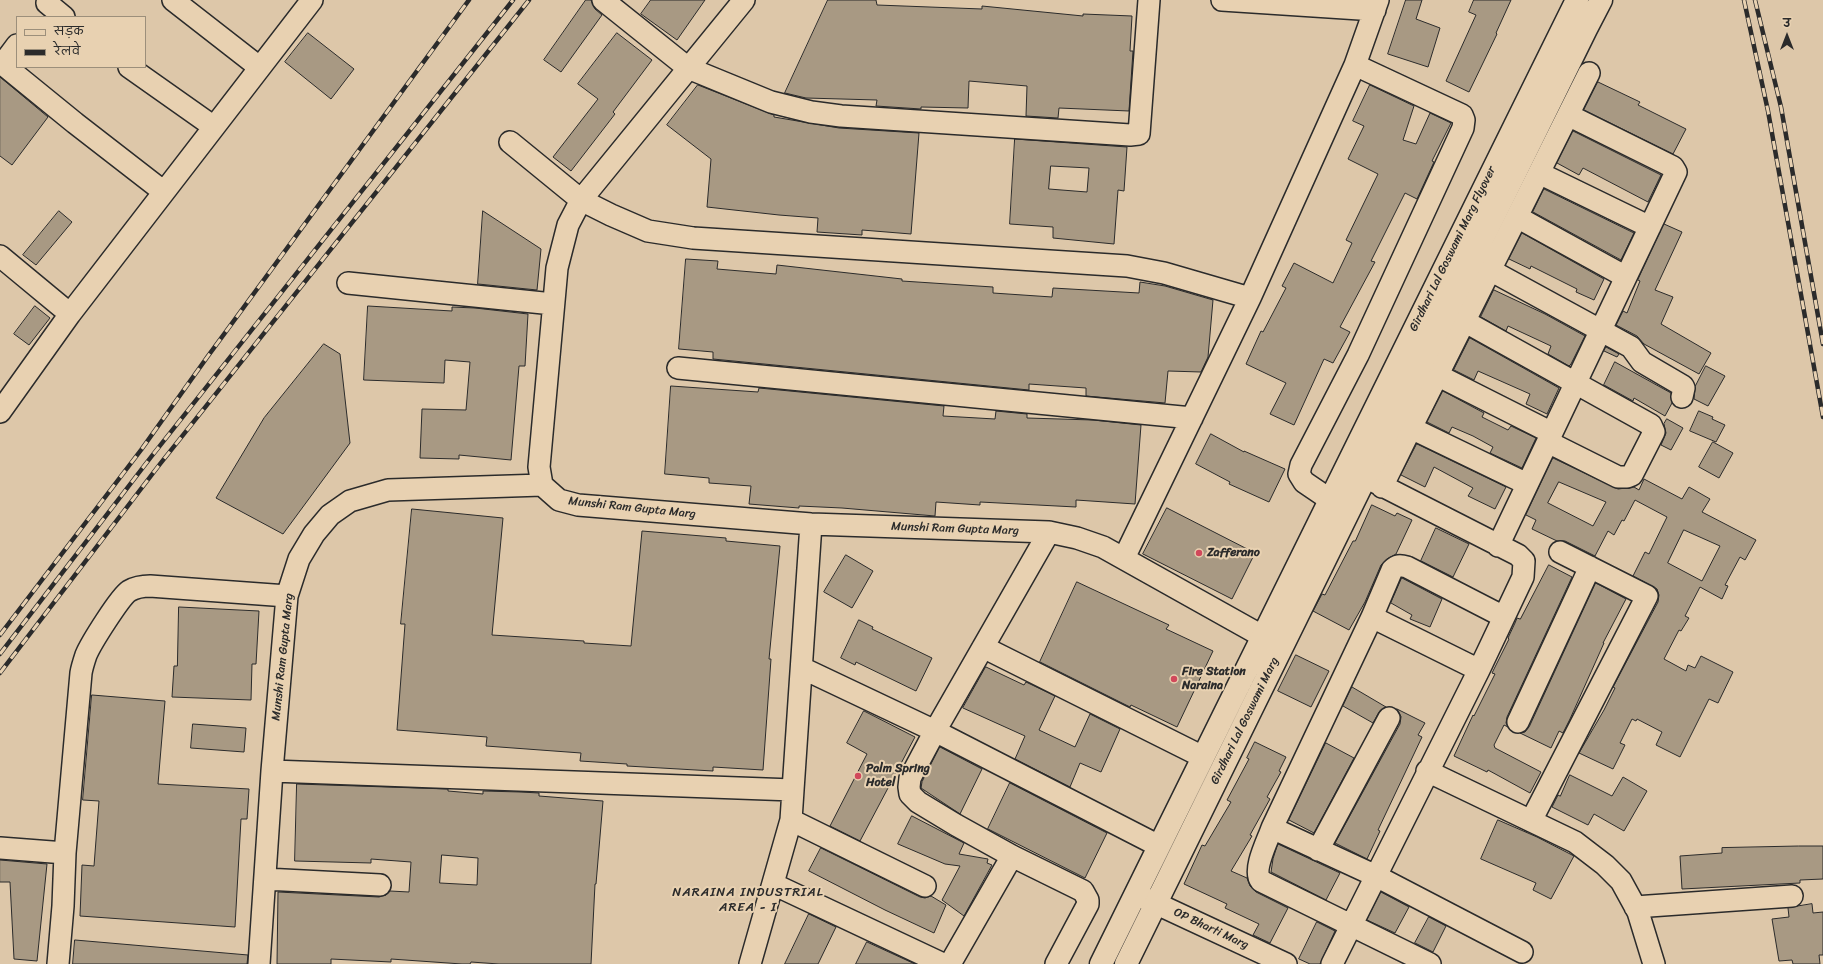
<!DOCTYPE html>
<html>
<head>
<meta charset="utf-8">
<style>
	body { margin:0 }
	#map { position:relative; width:1823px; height:964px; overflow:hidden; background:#ddc7a9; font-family:Sriracha,"Playpen Sans Deva",sans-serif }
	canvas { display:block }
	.legend { position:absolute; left:16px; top:16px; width:130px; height:52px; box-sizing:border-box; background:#e8d1b1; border:1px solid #9c8f7b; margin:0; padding:5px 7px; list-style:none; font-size:12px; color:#2b2b2b }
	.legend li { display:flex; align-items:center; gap:8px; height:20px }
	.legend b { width:20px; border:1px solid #9c8f7b }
	.north { position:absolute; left:1767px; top:16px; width:40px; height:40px; -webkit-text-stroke:3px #e8d1b1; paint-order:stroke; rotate:0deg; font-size:11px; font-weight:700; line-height:16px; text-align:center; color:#2b2b2b }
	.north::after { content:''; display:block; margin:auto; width:14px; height:18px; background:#2b2b2b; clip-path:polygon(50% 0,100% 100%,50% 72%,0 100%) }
</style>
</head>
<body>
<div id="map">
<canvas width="1823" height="964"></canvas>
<ul class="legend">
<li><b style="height:5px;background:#e8d1b1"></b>सड़क</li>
<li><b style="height:5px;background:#2b2b2b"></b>रेलवे</li>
</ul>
<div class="north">उ</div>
</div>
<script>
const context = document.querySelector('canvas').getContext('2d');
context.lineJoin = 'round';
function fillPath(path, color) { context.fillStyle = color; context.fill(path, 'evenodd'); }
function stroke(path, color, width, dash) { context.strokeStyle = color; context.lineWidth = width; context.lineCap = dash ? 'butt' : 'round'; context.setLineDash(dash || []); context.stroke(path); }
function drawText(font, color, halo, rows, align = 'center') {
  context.font = font + ' Sriracha,sans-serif'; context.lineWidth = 4; context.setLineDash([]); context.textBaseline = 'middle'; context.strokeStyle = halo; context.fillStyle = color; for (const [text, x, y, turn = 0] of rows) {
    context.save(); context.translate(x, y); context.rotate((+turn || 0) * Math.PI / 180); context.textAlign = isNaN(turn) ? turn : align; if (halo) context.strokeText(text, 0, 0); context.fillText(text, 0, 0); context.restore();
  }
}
const building = new Path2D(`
	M586,0H591L595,9L602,15L561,72L544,60Z
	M651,0H705L677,40L641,14Z
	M828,0H876L877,5L982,9V6L1083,16V14L1132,16L1130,51H1133L1129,111L1059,108L1058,118L1026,116L1027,86L969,81L968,108L921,107V109L876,106L877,100L806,98L785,93Z
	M1406,0H1422L1416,19L1440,28L1428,67L1388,54Z
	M1474,0H1511L1496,33L1497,34L1469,92L1446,81L1476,15L1469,12Z
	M308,33L354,69L331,99L285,62Z
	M617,33L652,60L613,112L615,114L571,171L553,157L598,99L578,84Z
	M0,77L48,117L12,165L0,156Z
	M1598,82L1640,102L1638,105L1686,129L1673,154L1584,110Z
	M698,85L774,115V117L839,128L919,133L911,234L862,230V235L817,232L818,218L779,215L707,207L711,159L667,125Z
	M1370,85L1414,106L1403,140L1416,144L1430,113L1451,123L1432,161L1434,162L1417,199L1405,193L1371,261L1375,262L1340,327L1350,332L1333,363L1324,359L1294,425L1270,414L1286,383L1246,364L1261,331L1263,332L1286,288L1282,286L1294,263L1333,283L1352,243L1346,240L1378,174L1348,159L1364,126L1353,121Z
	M1573,131L1661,175L1648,202L1583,168L1579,175L1557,163Z
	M1015,139L1127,147L1124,191L1118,190L1114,244L1053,238V227L1010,224ZM1051,166L1089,168L1087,192L1049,189Z
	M1544,189L1634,233L1621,260L1533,212Z
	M59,211L72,222L36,265L23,255Z
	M483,211L541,249L537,290L478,284Z
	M1664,224L1682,232L1655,290L1673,297L1661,324L1711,353L1699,374L1644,344L1637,336L1616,325L1623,311L1627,313L1640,281L1638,280Z
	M1522,233L1604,279L1594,300L1576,292L1577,289L1531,266L1530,269L1509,259Z
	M686,259L718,261L717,269L776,274L777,265L902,279V281L993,287V293L1052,297L1053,288L1139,293L1140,282L1165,286L1213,300L1208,357L1201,372L1168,371L1165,403L1086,396V388L1029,384V390L713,359V352L679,349Z
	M1494,290L1545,314L1585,336L1571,364L1569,366L1548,354L1551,346L1508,326L1506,331L1481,317Z
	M35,306L50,318L29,345L14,334Z
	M368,306L452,311V307L475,308L528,314L525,366H519L511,460L459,455V459L420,458L422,409L466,410L470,362L445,360L444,383L364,380Z
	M1470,338L1559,388L1547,414L1526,404L1530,394L1478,371L1474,380L1454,370Z
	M324,344L340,354L350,443L283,534L216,498L264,418Z
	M1606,347L1619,354L1617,357L1604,351Z
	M1615,362L1671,393L1672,403L1665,416L1634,398L1633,401L1604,385Z
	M1706,366L1725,376L1708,406L1694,399L1695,387Z
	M671,386L758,392L759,388L944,406L943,416L995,419L996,411L1027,414V418L1093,420L1141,425L1135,504L1076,500V507L980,502V505L936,502L935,516L842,508L799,506V508L749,504L751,486L709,483V478L665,474Z
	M1443,391L1484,413L1482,417L1508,430L1511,426L1536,438L1522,468L1490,453L1493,447L1473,436L1452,427L1449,433L1427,422Z
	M1699,411L1713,417L1712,419L1725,425L1716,442L1690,431Z
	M1667,419L1683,428L1671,450L1661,445L1666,433L1664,424Z
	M1211,434L1244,452V451L1285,469L1269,502L1229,484L1230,482L1196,464Z
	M1713,442L1733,453L1719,478L1699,467Z
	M1417,444L1506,487L1495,509L1468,496L1473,488L1434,467L1425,487L1401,475Z
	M1553,458L1618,489L1634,487L1639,490L1644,479L1682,499L1689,487L1710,499L1702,512L1756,540L1745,560L1740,557L1725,585L1728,586L1722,599L1700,587L1685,616L1689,618L1681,631L1679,630L1664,659L1686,671L1688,665L1695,668L1701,656L1733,672L1718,703L1709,699L1680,757L1656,745L1662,732L1637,719L1636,721L1632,719L1620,743L1625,745L1613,769L1579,753L1604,710L1615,688L1613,687L1658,602L1659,595L1657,589L1633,576L1645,552L1649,554L1667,517L1635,500L1624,521L1622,520L1614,535L1608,531L1595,556L1565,541H1557L1532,529L1536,520L1526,515ZM1559,482L1606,502L1593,526L1548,503ZM1684,530L1720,546L1702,581L1668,563Z
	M1372,505L1395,516L1397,513L1412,520L1396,554L1387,559L1381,565L1365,602L1349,630L1313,611L1322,594L1325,595L1353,541H1355Z
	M1167,508L1255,553L1232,599L1143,554Z
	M412,509L503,518L492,635L584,641V643L631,646L642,531L726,538V541L780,546L769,659H771L763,770L713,767V771L627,766V764L580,761L581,753L486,746L487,737L397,730L405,624H401Z
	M1436,528L1469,544L1453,577L1421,561Z
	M846,555L873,571L852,608L824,592Z
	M1549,565L1572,577L1507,717L1506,723L1508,727L1504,725L1494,745L1495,748L1541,772L1530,793L1488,770L1487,772L1454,756L1473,715L1474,716L1495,674L1492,673L1509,639L1508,638L1515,623L1517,618L1520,619Z
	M1402,578L1442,599L1430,627L1410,619L1412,615L1391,603Z
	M1077,582L1169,625L1166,629L1213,651L1177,727L1131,705L1130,707L1040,662Z
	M1596,583L1626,599L1603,643H1604L1570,719L1563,733L1559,731L1551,748L1520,733L1525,732L1529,727Z
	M179,607L259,611L256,664H252L251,700L172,697L174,666H177Z
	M859,620L873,627L872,629L932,658L916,691L856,662L855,665L841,658Z
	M1296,655L1329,671L1311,707L1278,691Z
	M986,667L1024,685L1026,682L1055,696L1039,730L1075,747L1090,714L1120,729L1101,772L1080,763L1070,787L1015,759L1025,736L963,708Z
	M1352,687L1386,707L1379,712L1373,723L1343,706Z
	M92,695L165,701L158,784L249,789L247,819H241L235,927L80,916L82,865L94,866L99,801L83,800Z
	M1397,709L1425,723L1418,735L1422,737L1378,830L1380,831L1367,859L1335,843L1400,724L1401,717Z
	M864,711L915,737L860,841L830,826L867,754L847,743Z
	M193,724L246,728L244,752L191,748Z
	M1255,742L1286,757L1279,771L1281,772L1267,797L1270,799L1250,835L1252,836L1231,871L1247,878L1250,886L1256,892L1288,908L1270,943L1253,935L1259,924L1225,908L1227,904L1184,884L1202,845L1205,846L1231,802L1227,800L1249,759L1247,758Z
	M1326,743L1354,758L1314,833L1289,820Z
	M940,747L982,769L960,814L921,788L922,782Z
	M1570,775L1612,796L1623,777L1647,791L1624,831L1594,814L1588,825L1552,807L1558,795L1560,796Z
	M1010,783L1107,833L1085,878L988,829Z
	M297,784L448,789V791L483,794V791L521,792L539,793V796L603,801L596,884H595L591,964H499L471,962L470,964H462L391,959V962L331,959V964H277L278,892L379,897L386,895L390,891L409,892L411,862L371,859V863L295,861ZM442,855L478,858L477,885L440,883Z
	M912,816L964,843L959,854L988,859L987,863L992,865L964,916L942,900L960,866L945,864L898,844Z
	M1498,820L1537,837L1574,856L1551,899L1533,890L1536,883L1481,859Z
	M1278,844L1340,873L1326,900L1271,872L1273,859Z
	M1799,846H1823V879L1800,880V883L1682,889L1680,856L1722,853V848Z
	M821,848L920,897L925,898L931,896L946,905L934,933L885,910L809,871Z
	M0,860L47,864L37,961L14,959L10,882H0Z
	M1381,892L1409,907L1395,933L1367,920Z
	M1812,904L1813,913L1823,912V955H1819L1820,964H1793L1792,960L1779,961L1772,919L1789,917L1788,908Z
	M809,914L836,927L818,964H785Z
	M1429,917L1446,926L1433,952L1415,943Z
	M1317,922L1335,931L1320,964H1310L1299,959Z
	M75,940L248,955L247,964H73Z
	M867,942L915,964H856Z`);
fillPath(building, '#a89983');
stroke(building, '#2b2b2b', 1);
const minor = new Path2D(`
	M173,0L259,67
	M603,0L688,68L771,102L811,112L841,116L1130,135L1139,134L1149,0
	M1222,0L1375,10
	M47,3L64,17
	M0,62L75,123L164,192
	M3,64L17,45
	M129,67L214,127
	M510,142L581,200L611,215L648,231L693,238L1127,266L1164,273L1250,298L1124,558
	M1539,173L1650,227
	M1517,217L1626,277
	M0,256L70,314
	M1490,270L1631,347L1642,362L1683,386L1684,388L1682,397
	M348,283L553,304
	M1250,298L1355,65L1378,0
	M1464,321L1651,425L1654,432L1632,475L1627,477H1618L1548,442
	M678,368L1192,418
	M1437,375L1552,433
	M0,412L70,314L312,0
	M1411,428L1589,73
	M542,485L539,467L557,268L568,225L581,200L744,0
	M1382,487L1411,428L1527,484
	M1329,499L1304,482L1299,474L1301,465L1358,355L1463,128L1464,120L1462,115L1355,65
	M1049,532L935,731L910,778L909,787L910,794L918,802L956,825L1012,856L1083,891L1088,900V904L1056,964
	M1498,546L1676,172L1673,167L1568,115
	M1372,617L1479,670
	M1504,617L1407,567C1400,565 1397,565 1392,570L1372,617L1272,828L1376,876L1522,952
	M983,647L1203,757
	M802,668L935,731L1159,846
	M1518,722L1590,567
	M272,771L793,790L791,820L750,964
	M1427,771L1575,842L1605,865L1621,881L1638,912L1654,964
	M793,790L811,524
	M791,820L925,886
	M1531,821L1647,596L1560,552
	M1272,828C1268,840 1252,870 1261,881L1430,964
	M0,848L65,853
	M1318,850L1389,718
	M265,879L380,885
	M773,884L943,964
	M1140,896L1286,964
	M1635,907L1792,896
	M58,964L63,906L65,853L81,673C82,667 84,661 86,655C91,643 120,597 129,591C136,587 142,586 150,586L287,596
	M259,964L272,771L287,596L299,559L314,534L330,515L350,501L388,490L542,485L559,500L578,505L811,524L1049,532L1077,538L1103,547L1262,636L1278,643
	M950,964L1012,856
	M1332,964L1479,670L1523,577L1524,561L1518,555L1365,477`);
const major = new Path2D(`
	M1101,964L1577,0
	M1126,964L1586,29L1601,0`);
stroke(minor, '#2b2b2b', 24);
stroke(major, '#2b2b2b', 25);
stroke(minor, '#e8d1b1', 21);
stroke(major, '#e8d1b1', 22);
const rail = new Path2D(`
	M1744,0L1768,111L1823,417
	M1755,0L1781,107L1823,344
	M0,635L141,450L208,356L469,0
	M0,654L151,457L513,0
	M0,673L160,464L529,0`);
stroke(rail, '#2b2b2b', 4.5);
stroke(rail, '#e8d1b1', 3, [9]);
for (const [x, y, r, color] of [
	[1199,553,4,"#d1495b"],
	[1174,679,4,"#d1495b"],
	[858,776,4,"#d1495b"]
]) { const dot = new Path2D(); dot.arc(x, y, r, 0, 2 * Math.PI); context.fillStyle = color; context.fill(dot); stroke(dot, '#e8d1b1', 1.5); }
drawText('12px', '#2b2b2b', '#e8d1b1', [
	["Girdhari Lal Goswami Marg Flyover",1453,249,-64],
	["Munshi Ram Gupta Marg",632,508,6],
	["Munshi Ram Gupta Marg",955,529,2],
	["Munshi Ram Gupta Marg",283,657,-84],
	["Girdhari Lal Goswami Marg",1245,721,-64],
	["OP Bharti Marg",1211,929,25]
]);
drawText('bold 12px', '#2b2b2b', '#e8d1b1', [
	["Zafferano",1207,553],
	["Fire Station",1182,672],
	["Naraina",1182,686],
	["Palm Spring",866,769],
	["Hotel",866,783]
], 'left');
context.letterSpacing = '1px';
drawText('13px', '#2b2b2b', '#e8d1b1', [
	["NARAINA INDUSTRIAL",748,893],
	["AREA - I",748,908]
]);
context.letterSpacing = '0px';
</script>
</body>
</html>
